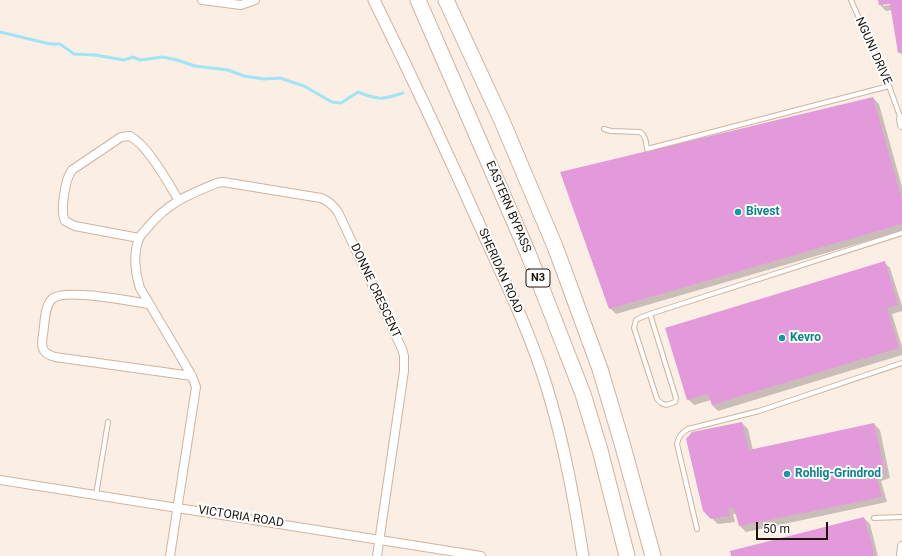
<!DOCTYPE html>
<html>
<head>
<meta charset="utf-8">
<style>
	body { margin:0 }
	#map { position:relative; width:902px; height:556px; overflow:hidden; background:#fbeee5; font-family:Roboto,sans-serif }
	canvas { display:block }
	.scale { position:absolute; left:756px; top:522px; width:72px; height:18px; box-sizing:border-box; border:2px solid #1d130a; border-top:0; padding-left:5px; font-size:12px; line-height:14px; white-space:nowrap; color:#1d130a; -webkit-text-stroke:3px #fff; paint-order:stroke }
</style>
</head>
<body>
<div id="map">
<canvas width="902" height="556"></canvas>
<div class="scale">50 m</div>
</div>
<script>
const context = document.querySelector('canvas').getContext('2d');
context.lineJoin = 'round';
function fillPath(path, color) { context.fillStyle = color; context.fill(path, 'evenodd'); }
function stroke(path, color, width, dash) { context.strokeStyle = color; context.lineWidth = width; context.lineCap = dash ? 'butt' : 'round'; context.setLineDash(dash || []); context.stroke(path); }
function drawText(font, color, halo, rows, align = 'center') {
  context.font = font + ' Roboto,sans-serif'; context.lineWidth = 4; context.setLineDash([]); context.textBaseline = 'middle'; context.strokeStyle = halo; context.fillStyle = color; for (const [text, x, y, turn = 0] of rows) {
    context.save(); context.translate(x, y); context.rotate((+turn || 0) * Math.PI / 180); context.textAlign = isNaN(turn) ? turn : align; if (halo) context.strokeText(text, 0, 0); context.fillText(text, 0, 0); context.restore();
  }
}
fillPath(new Path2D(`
	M879,0H902V55L899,52L892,10L886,11L880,5ZM883,4H895L883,6Z
	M873,98L879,104L902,187V231L616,314L610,308Z
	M885,263L890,268L902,306V311L892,314L902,347V355L718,411L712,405L711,400L694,405L688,399Z
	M742,423L748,429L753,450L874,424L880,430L890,478L881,481L887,502L746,532L740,526L737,514H733L735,522L718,524L704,511Z
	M864,518L870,524L878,556H732Z`), '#0003');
stroke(new Path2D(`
	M0,32L50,44H60L74,54L95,55L124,60L133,57L140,60L163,57L177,60L195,66L228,70L244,76L264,79L280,78L304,86L332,102L341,103L358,92C378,100 382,100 403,93`), '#a0e4f6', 3);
fillPath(new Path2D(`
	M878,0H902V52L898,53L890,4L879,5Z
	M873,97L902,200V224L609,309L560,172Z
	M885,261L898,305L887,308L899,348L712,405L708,394L687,400L665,328Z
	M742,422L749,450L874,423L885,473L876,475L882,497L739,526L734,508L728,509L730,516L711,519L703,511L686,439L692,432Z
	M864,517L875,556H731L730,551Z`), '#e29adb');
const lane = new Path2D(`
	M851,0L889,86L901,119
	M604,129L611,131L640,132C646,136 646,142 647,149L889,86
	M650,314L676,398L675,402L666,405L661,403L657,399L634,328L636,320C641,317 647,315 653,313L902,233
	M96,495L108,422
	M874,518L902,517
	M697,529L677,444C679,436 681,433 688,429L759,411L902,363`);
const street = new Path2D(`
	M202,0L241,5L255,0
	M902,119H901L902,125
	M139,238L75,226L65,221C60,211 65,179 72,170L121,137L130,136C148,146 167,181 178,199
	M148,304C131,301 64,288 52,299C44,307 45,323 43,334C41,347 41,353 55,357L192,376
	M0,480L481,556
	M170,556L196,387L192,376L140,288C135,273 133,254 139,239C140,235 145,231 148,227C169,202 188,195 217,183L223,182L321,198C329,201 333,205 338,212L402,349L404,356V371L377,556
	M901,556L902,546`);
const secondary = new Path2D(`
	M374,0C412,77 449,156 484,235C507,285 531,335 547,388C564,443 574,499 583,556`);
const highway = new Path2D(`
	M418,0L528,253L583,394L600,450L627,556
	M446,0L502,121L556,249L600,369L622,443L653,556`);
stroke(lane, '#d1b39d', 6);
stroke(street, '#d1b39d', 10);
stroke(secondary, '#d1b39d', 13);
stroke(highway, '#d1b39d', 17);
stroke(lane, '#fff', 4);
stroke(street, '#fff', 8);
stroke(secondary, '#fff', 11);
stroke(highway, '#fff', 15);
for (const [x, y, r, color] of [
	[738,212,4,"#0f9aa8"],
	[782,338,4,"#0f9aa8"],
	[787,474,4,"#0f9aa8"]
]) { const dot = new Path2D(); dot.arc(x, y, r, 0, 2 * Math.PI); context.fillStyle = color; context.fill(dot); stroke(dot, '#fff', 1.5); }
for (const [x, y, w] of [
	[538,278,24]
]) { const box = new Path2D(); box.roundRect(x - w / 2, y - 9, w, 18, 3); context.fillStyle = '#fff'; context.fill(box); stroke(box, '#1d130a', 1); }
drawText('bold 11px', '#1d130a', null, [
	["N3",538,278]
]);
drawText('12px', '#1d130a', '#fff', [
	["NGUNI DRIVE",873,51,66],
	["EASTERN BYPASS",508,207,67],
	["SHERIDAN ROAD",500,271,66],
	["DONNE CRESCENT",375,291,65],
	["VICTORIA ROAD",241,517,9]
]);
drawText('bold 12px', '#0d838f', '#fff', [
	["Bivest",746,212],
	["Kevro",790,338],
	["Rohlig-Grindrod",795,474]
], 'left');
</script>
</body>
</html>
